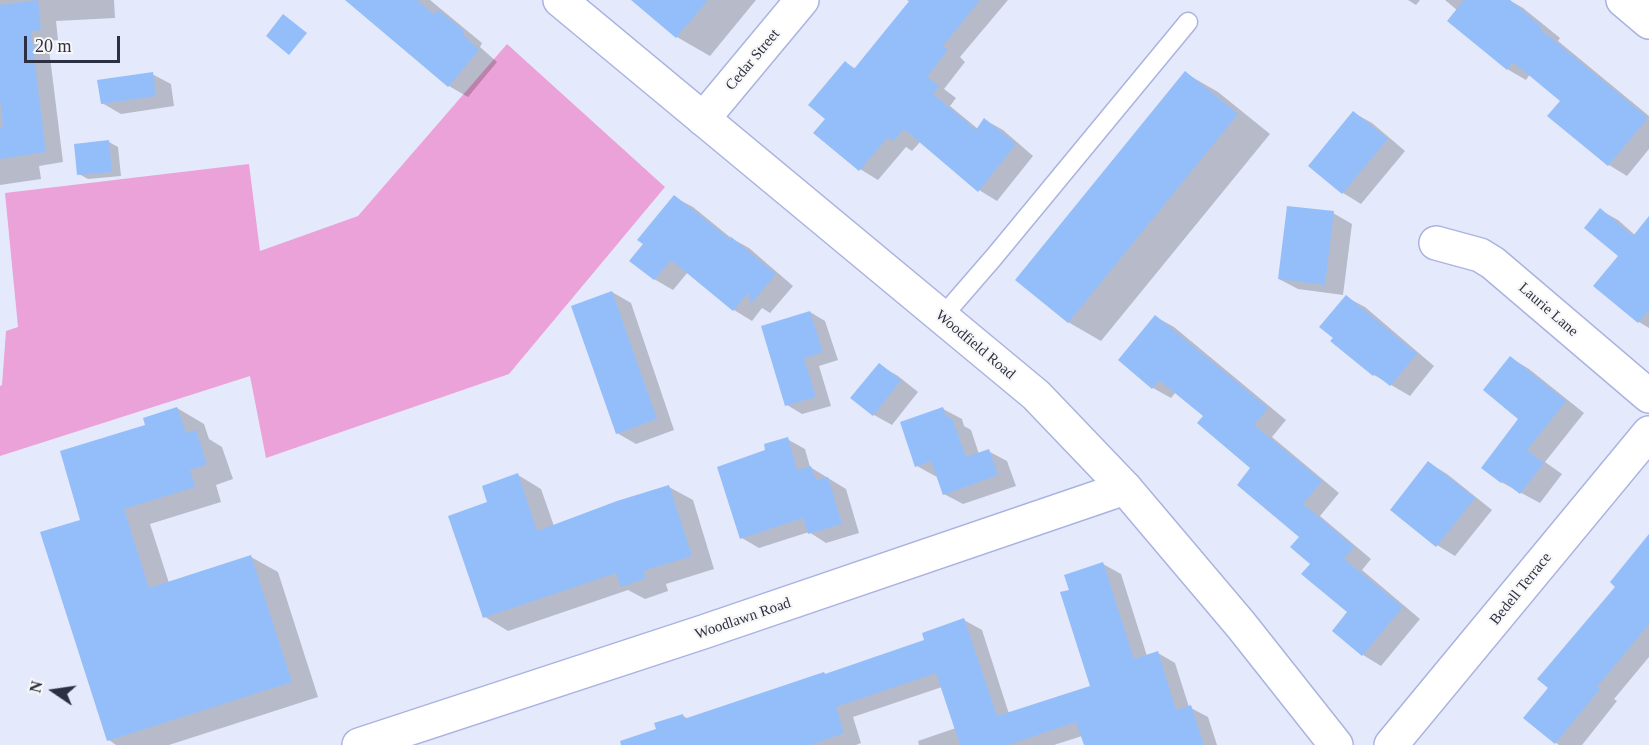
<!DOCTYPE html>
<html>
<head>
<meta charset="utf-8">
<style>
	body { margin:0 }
	#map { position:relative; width:1649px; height:745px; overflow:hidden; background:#e5e9fc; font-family:Georgia,serif }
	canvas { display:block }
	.north { position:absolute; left:24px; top:661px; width:60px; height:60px; -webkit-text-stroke:4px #f7f7f7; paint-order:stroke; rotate:283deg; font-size:16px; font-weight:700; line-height:24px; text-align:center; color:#2d3042 }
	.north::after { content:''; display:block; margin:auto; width:21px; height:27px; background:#2d3042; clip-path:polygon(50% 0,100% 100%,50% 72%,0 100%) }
	.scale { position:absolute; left:24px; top:36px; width:96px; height:27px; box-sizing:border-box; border:3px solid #2d3042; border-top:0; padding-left:8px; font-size:18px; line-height:21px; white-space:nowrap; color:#2d3042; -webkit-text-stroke:4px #f7f7f7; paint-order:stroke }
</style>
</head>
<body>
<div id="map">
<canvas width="1649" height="745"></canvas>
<div class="north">N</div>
<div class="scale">20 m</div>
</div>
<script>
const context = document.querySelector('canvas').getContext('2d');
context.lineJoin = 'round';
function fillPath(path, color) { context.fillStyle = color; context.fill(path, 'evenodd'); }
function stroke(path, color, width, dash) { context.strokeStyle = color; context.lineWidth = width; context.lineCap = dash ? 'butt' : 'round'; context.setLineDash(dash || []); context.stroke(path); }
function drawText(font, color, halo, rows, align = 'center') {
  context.font = font + ' Georgia,serif'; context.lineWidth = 4.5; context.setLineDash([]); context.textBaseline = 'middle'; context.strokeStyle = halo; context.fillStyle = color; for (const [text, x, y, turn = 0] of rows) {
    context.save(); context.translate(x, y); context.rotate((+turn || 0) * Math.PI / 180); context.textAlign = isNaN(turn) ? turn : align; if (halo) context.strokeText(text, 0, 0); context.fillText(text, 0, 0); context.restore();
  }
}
fillPath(new Path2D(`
	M507,44L665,187L509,374L266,458L250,376L0,456V386L2,385L6,331L18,327L5,193L249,164L260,251L358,216Z`), '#eba2d8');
fillPath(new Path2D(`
	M0,0H114L115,18L56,21L58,40L48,41L63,162L39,166L41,179L0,185Z
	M365,0H430L482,43L480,47L497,62L468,97L449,86L358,9Z
	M656,0H756L710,56L677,37Z
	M907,0H1008L960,57L965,62L944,89L956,98L950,106L978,129L985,120L1003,130L1033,156L997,201L979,190L921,141L912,151L906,147L878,180L860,169L828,119L846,63L856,69L910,2Z
	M1408,0H1420L1416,5Z
	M1445,0H1509L1523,8L1560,38L1558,41L1649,116V149L1627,176L1609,165L1562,101L1530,74L1526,80L1507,69L1457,10Z
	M1185,73L1218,92L1270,134L1101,341L1068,322Z
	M152,74L171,84L174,106L121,114L102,103Z
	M1354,113L1372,123L1405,151L1361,204L1343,193Z
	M109,142L118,147L121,176L88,179L79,174Z
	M674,197L693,207L731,238L749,248L793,286L770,313L762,308L752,321L734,310L688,272L673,290L654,279L645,244Z
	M1600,210L1618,220L1635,235L1649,218V328L1639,322L1595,286L1620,256Z
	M1333,213L1352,224L1343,295L1298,289L1279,279Z
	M612,292L631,303L674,430L636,444L617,433Z
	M1346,297L1365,307L1434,366L1410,396L1374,375L1332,341Z
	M810,312L825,321L838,360L819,366L831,406L802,414L787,405Z
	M1156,317L1174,327L1286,420L1272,437L1339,493L1320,516L1371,559L1362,570L1420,619L1381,666L1363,655L1349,612L1312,563L1301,536L1252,468L1205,416L1176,392L1171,398L1153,388Z
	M1511,358L1529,369L1584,413L1545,462L1562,474L1540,503L1501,482L1520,418Z
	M879,365L898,376L918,392L892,425L874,415Z
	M177,408L204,424L209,439L222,447L233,479L216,485L221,502L150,524L169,583L251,557L278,572L318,697L169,745H116L109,740L82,521L147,426Z
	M943,409L962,419L964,426L971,430L979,454L988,451L1007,461L1016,486L963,504L944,494L938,476H935L917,466Z
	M787,439L805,449L810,467L846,489L859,533L826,543L809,532L759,548L742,538L767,451Z
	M1429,463L1447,474L1492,510L1455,556L1437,545Z
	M518,475L541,489L554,526L669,487L693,500L714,569L666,584L668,591L645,599L628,590L508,631L485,617L489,503Z
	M1649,557V657L1614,699L1617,701L1582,745H1559L1525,718Z
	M1103,564L1121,574L1147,656L1158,653L1175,663L1189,707L1208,717L1217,745H1085L1082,736L1054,745H919L918,741L956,728L942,687L853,717L861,743L856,745H621L658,732L682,715L688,719L824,673L827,675L926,641L964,620L982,630L1009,714L1092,687L1071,591Z`), '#0003');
fillPath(new Path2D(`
	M38,0L41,30L31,31L46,152L0,159V127L3,126L0,99V5Z
	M345,0H417L434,15L438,10L464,31L463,35L479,50L448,87Z
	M631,0H708L676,38Z
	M910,0H980L943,46L948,50L927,77L939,86L933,94L976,130L984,118L1016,144L978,192L904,129L893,141L888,137L859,171L813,133L825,119L808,105L845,61L854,69Z
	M1464,0H1510L1542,27L1540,29L1648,118L1608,166L1547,116L1560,101L1513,62L1507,70L1447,21Z
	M283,14L307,33L289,55L266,36Z
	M1185,71L1238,114L1068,323L1015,280Z
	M153,72L156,96L101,104L97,80Z
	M1353,111L1388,139L1342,194L1308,166Z
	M109,140L112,172L77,175L74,144Z
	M674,195L732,241L730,236L776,274L751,304L748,293L733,311L671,260L654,280L629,261L643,244L637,240Z
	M1287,206L1334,211L1325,285L1278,279Z
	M1600,208L1633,236L1649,216V310L1638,323L1593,286L1618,256L1584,228Z
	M612,291L657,419L616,434L571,306Z
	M1346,295L1417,354L1390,386L1375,374L1373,376L1330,341L1333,338L1319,327Z
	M810,311L823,352L804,358L816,397L785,406L761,326Z
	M1155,315L1268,408L1254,425L1322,481L1303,504L1354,547L1344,559L1403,607L1362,656L1332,631L1347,612L1301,574L1310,564L1290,547L1299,537L1237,485L1250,468L1197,423L1203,416L1159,380L1152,389L1118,360Z
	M1510,356L1566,401L1527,450L1544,463L1520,494L1503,481L1501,483L1481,468L1518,419L1483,390Z
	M879,363L901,380L873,416L850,398Z
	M177,407L186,433L196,430L207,464L190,470L195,487L124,509L149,588L251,555L292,682L107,741L40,532L80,520L60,451L145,425L143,418Z
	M943,407L947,418H952L966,457L989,449L998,475L943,495L931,461L915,467L900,422Z
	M788,437L797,470L811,466L816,480L828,477L842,524L808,534L803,518L740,539L717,467L765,450L764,444Z
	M1428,461L1475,498L1436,547L1390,510Z
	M518,473L537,531L617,501L669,485L692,556L643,571L646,578L621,587L616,573L483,618L448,516L487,502L482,486Z
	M1649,534V624L1597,687L1600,689L1555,744L1523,718L1548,688L1537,679L1615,587L1610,582Z
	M1103,562L1134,659L1158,651L1176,710L1191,705L1204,745H1084L1076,722L1008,745H960L936,673L836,707L844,733L811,745H621L620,741L656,729L654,723L683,714L684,719L824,672L825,674L924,640L922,633L964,618L997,716L1090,686L1060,592L1069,590L1064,575Z`), '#93bef9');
const service = new Path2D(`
	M942,317L994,257L1188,22`);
const minor = new Path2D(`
	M1623,0L1649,22
	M703,119L802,0
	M1436,243L1480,255L1493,263L1649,396
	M359,745L703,632L1125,488
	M1391,745L1649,433`);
const secondary = new Path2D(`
	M560,0L1036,395L1125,488L1241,625L1336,745`);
stroke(service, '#aab3e0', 21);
stroke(minor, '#aab3e0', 36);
stroke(secondary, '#aab3e0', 36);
stroke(service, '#fff', 18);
stroke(minor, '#fff', 33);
stroke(secondary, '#fff', 33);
drawText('15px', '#2d3042', '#f7f7f7', [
	["Cedar Street",753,60,-50],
	["Laurie Lane",1548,310,41],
	["Woodfield Road",975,345,40],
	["Bedell Terrace",1521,589,-51],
	["Woodlawn Road",743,619,-19]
]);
</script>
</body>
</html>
